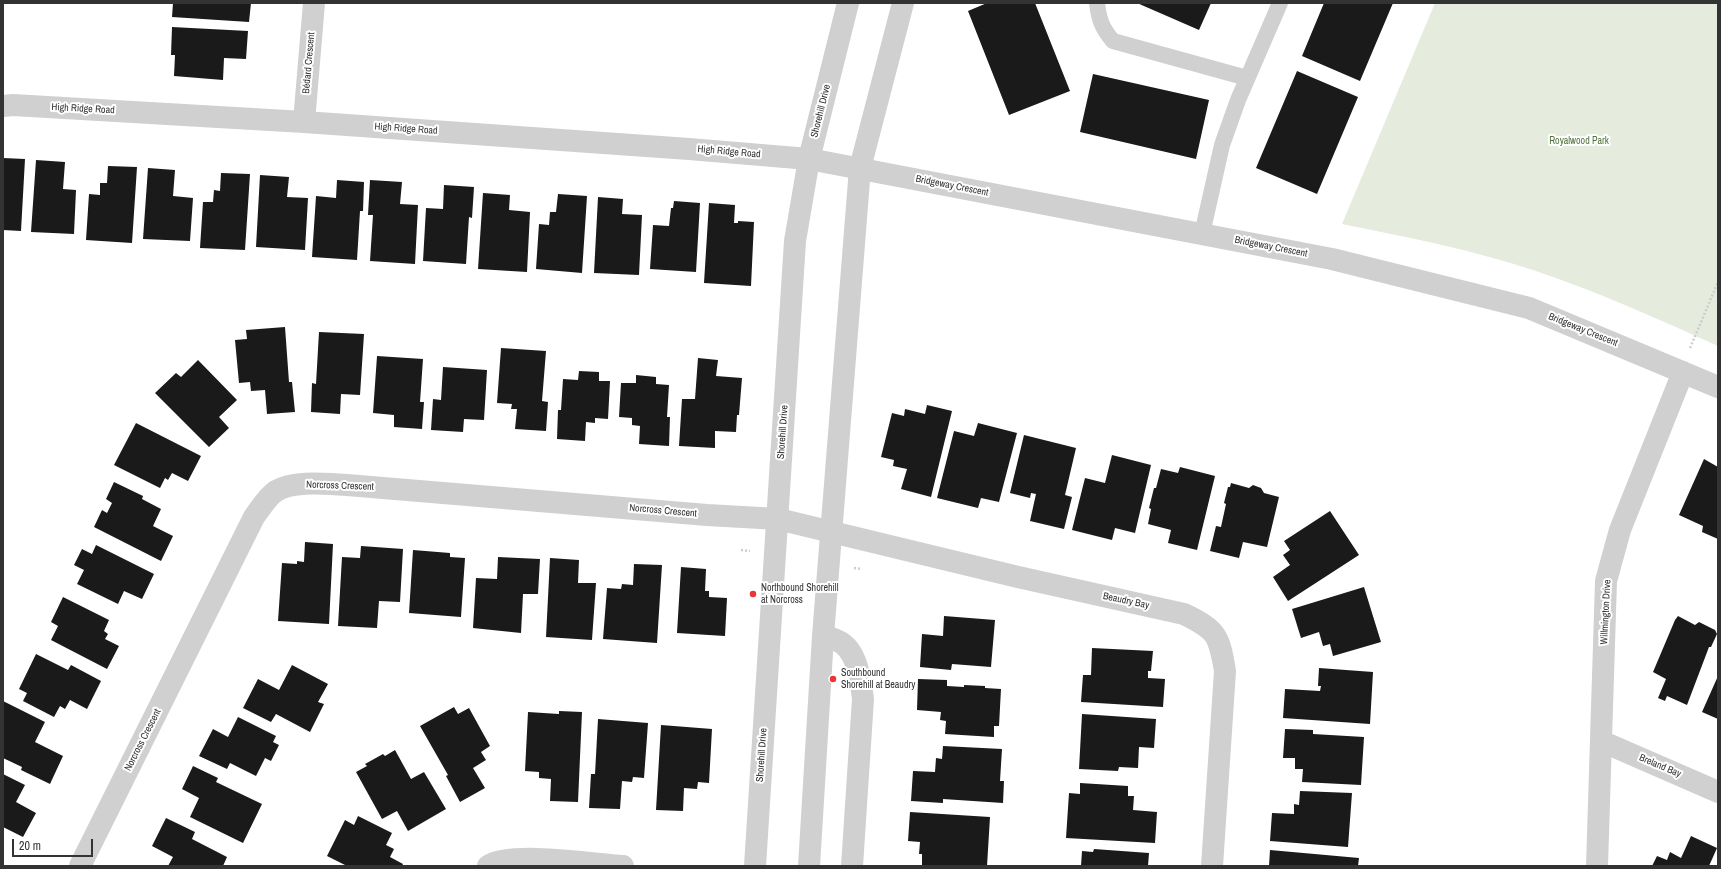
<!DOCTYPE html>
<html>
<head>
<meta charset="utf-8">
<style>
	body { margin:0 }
	#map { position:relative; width:1721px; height:869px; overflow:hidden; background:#fff; font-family:"Archivo Narrow",sans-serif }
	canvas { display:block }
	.frame { position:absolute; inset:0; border:4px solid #333; pointer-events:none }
	.scale { position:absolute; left:12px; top:839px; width:81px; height:18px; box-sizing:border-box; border:2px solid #333; border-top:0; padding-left:5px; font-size:12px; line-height:14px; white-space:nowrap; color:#333; -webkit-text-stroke:3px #fff; paint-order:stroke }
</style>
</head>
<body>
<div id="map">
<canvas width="1721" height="869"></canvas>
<div class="frame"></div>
<div class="scale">20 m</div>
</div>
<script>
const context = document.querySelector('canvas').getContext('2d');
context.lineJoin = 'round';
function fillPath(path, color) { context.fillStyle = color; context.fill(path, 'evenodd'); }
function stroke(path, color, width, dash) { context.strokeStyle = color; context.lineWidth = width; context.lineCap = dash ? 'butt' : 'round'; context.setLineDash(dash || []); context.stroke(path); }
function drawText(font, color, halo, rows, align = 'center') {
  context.font = font + ' "Archivo Narrow",sans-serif'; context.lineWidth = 4; context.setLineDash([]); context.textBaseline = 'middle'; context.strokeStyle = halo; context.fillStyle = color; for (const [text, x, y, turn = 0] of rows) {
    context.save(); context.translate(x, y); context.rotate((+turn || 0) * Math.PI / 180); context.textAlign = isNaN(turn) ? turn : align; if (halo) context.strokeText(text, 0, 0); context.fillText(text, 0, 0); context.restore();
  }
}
fillPath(new Path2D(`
	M1435,3H1718V346C1658,319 1598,292 1536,271C1473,250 1407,237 1342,224Z`), '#e5ecde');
fillPath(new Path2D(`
	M173,3H251L249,22L172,17Z
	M987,3H1035L1070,91L1009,115L968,11Z
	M1137,3H1211L1199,30Z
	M1324,3H1393L1360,81L1302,56Z
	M172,27L248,31L246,59L224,58L223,80L174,76L175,55H171Z
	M1297,71L1358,97L1317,194L1256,168Z
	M1093,74L1209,100L1196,159L1080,132Z
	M3,158L25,159L21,231L3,230Z
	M36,160L65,162L63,189L76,190L74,234L31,232Z
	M108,166L137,167L132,243L86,240L89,194L100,195V183H107Z
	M148,168L175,170L173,196L193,198L190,241L143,239Z
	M221,173L250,174L245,250L200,248L203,202H213L214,190L220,191Z
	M260,175L289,177L287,197L308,198L305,250L256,247Z
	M337,180L364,182L363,211H360L357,260L312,257L316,196L336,198Z
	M370,180L402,182L400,204L418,205L415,264L370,261L373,215H368Z
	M444,185L474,187L472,218L469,217L466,264L423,261L426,208L443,209Z
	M483,193L510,195L509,210L530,212L527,272L478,269Z
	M558,194L587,196L582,273L536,269L539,224L549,225L550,212H556Z
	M598,197L623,199L622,214L642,215L639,275L594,273Z
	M674,201L700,203L696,272L650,269L653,225L669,226L671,208H673Z
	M709,203L735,205L734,223H738V221L754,222L751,286L704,283Z
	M285,327L289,382H292L295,412L267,414L265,390L251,391L250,382L239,383L235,340L247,339L246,330Z
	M319,332L364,334L360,395L341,394L340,414L311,412L312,383L316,384Z
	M501,348L546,351L542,401L548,402L546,431L515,429L517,409H511L512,404L497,403Z
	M377,356L423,359L420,402H424L422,429L394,427V415L373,413Z
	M698,358L718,360L716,376L742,378L739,415H737L736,432L715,431V448L679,446L682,399H695Z
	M198,360L237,400L219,417L229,428L209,447L155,393L176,373L181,377Z
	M443,367L487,370L484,420L464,419L463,432L431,430L433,399L441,400Z
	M579,371L599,372V381H610L608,419L595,418V423L586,422L585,441L557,439L558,410H561L563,379L578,380Z
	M636,375L656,377V384L669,385L667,417H670L669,446L639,444L640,426L632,425V418L619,417L621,383H636Z
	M927,405L952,411L931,497L901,489L907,469L893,466L894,460L881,457L892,413L904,416L905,409L925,414Z
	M136,423L201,456L188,481L172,473L168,480L165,478L160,488L114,465Z
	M978,423L1017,433L999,502L981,498L978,508L937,498L954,431L974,436Z
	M1024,435L1076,448L1065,495L1072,497L1064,529L1030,521L1036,494L1031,493L1030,498L1010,493Z
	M1112,455L1151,465L1135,533L1115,528L1112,540L1072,530L1085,478L1105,483Z
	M1704,459L1718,467V539L1702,532L1703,526L1679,515Z
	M1180,467L1215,476L1197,550L1168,543L1171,530L1148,524L1151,509L1149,508L1154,488H1156L1161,469L1178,473Z
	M114,482L143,496L142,499L161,509L153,526L173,536L161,561L94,527L102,510L107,513L112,503L106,499Z
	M1231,483L1249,488L1253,485L1261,488L1264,493L1279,497L1267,547L1243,542L1239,558L1210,551L1216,526L1221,527L1226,504L1224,503L1228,487H1230Z
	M1330,511L1359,555L1288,601L1273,577L1290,565L1283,555L1290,550L1284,541Z
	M305,542L333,544L329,624L278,621L282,563L297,564V561L304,562Z
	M96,545L154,574L142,599L124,591L118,604L77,584L84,570L74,565L82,549L92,554Z
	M361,546L403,549L400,602L379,601L377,628L338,626L342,557L360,558Z
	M413,550L450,553V557L465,558L461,617L409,613Z
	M498,557L540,559L538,594H523L521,633L473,628L476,578L497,579Z
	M550,558L579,560L578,583H596L592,640L546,637Z
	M634,564L662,565L657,643L603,639L607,588L621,589L622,584L633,585Z
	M681,567L706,569L705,591H709V597L727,598L725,636L677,633Z
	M1364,587L1381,642L1333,656L1330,644L1323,646L1319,632L1301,638L1292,609Z
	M63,597L109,620L104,631L108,634L105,639L119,646L107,669L51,640L58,626L51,622Z
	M944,616L995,620L991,667L952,664L951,670L920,667L922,634L943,636Z
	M1678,616L1695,625L1699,622L1715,630L1717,634L1711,647H1709L1687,705L1667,696L1665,701L1658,698L1666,679L1653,672L1675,620Z
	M1092,648L1153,651L1151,671H1148V678L1165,679L1163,707L1081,702L1083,675H1091Z
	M36,654L68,670L71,665L101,681L87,709L70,700L65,709L60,706L54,717L23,701L27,693L19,689Z
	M292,665L328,684L318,702L324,704L310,732L276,714L271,722L243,708L258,679L279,690Z
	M1319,668L1373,672L1370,724L1283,718L1285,689L1320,691L1321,686H1318Z
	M1718,676V719L1702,712Z
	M918,679L947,680V686L964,687V685L985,686V688L1001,689L999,726H994V737L945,734L946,721L940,720L941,712L917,710Z
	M3,701L45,722L35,742L63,756L50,784L21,770L22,767L3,758Z
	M454,707L458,714L469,708L490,746L481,752L486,760L473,768L485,788L460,802L446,776L448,775L420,726Z
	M559,711L582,712L578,802L550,801L551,779L539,778V772L525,771L528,712L559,714Z
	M1082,714L1156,719L1154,748L1139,747L1138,768L1119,767L1118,771L1079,769Z
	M238,717L276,736L273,742L279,745L271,761L265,758L256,776L230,763L227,769L199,756L213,729L228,737Z
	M598,719L648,723L644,778L633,777L632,782L622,781L620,809L589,808L591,774H595Z
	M661,725L712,729L709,783L698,782L697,789L684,788L683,811L656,810Z
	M1285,729L1313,730V734L1364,737L1361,785L1302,782L1303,769H1295V758H1283Z
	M943,746L1002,749L1000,781H1004L1003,803L943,799V803L911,801L913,771L935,772L936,758L942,759Z
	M395,750L411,779L424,772L446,809L408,831L397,811L382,819L356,772L367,766L365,764L383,754L385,756Z
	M193,766L218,778L216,782L262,804L243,843L190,817L199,798L182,789Z
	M3,774L25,785L16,802L36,813L23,837L3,827Z
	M1080,783L1128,786V796H1134L1133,810L1157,812L1155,843L1066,838L1069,793L1080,794Z
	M1300,791L1352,793L1348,847L1270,841L1272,813L1294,814V804L1299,805Z
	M910,812L990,817L987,866H922V854H919L920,842L908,841Z
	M358,816L392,833L386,845L394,849L390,857L403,864L402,866H347L327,856L345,820L354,825Z
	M166,818L195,832L192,839L227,857L223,866H168L173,857L152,846Z
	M1691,836L1717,848L1709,866H1652L1657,856L1667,860L1670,852L1681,858Z
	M1094,849L1149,853L1148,866H1081L1082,851L1093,852Z
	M1270,850L1359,858L1358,866H1269Z`), '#1a1a1a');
stroke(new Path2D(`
	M1690,348L1718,282
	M741,550L750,551
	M854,568L862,569`), '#cdcdcd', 2.5, [2, 2]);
stroke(new Path2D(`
	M1097,3C1099,20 1102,28 1113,41L1247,78
	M1202,234L1222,145L1238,100L1280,3`), '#d0d0d0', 16);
stroke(new Path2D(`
	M3,106L13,105L304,122L689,149L809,159L1332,259L1529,308L1718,387
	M304,122L314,3
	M823,636C828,638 834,638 838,641C857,649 861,681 863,699L852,866
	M1601,741L1718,792
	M80,866L254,517C260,509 267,497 276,491C294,480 327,484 347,485L707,515L778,519L1018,577L1184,614C1217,630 1219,635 1225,671L1212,866
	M488,866C510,851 594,864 623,866
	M1597,866L1606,581L1620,530L1683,372`), '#d0d0d0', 22);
stroke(new Path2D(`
	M755,866L795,241L809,159L848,3
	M809,866L823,636L860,168L903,3`), '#d0d0d0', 22);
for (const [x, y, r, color] of [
	[753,594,4,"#ea3435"],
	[833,679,4,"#ea3435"]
]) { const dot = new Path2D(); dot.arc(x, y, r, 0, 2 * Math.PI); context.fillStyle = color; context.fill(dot); stroke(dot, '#fff', 1.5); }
drawText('10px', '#333', '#fff', [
	["Bédard Crescent",309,63,-85],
	["High Ridge Road",83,109,3],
	["Shorehill Drive",821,111,-76],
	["High Ridge Road",406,129,4],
	["High Ridge Road",729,152,5],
	["Bridgeway Crescent",952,186,11],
	["Bridgeway Crescent",1271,247,11],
	["Bridgeway Crescent",1583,330,22],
	["Shorehill Drive",783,432,-86],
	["Norcross Crescent",340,486,2],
	["Norcross Crescent",663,511,5],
	["Beaudry Bay",1126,601,12],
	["Willmington Drive",1606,612,-87],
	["Norcross Crescent",143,740,-63],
	["Shorehill Drive",762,755,-86],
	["Breland Bay",1660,766,23]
]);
drawText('10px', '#52713e', '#fff', [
	["Royalwood Park",1579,141]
]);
drawText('10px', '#333', '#fff', [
	["Northbound Shorehill",761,588],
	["at Norcross",761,600],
	["Southbound",841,673],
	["Shorehill at Beaudry",841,685]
], 'left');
</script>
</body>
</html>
